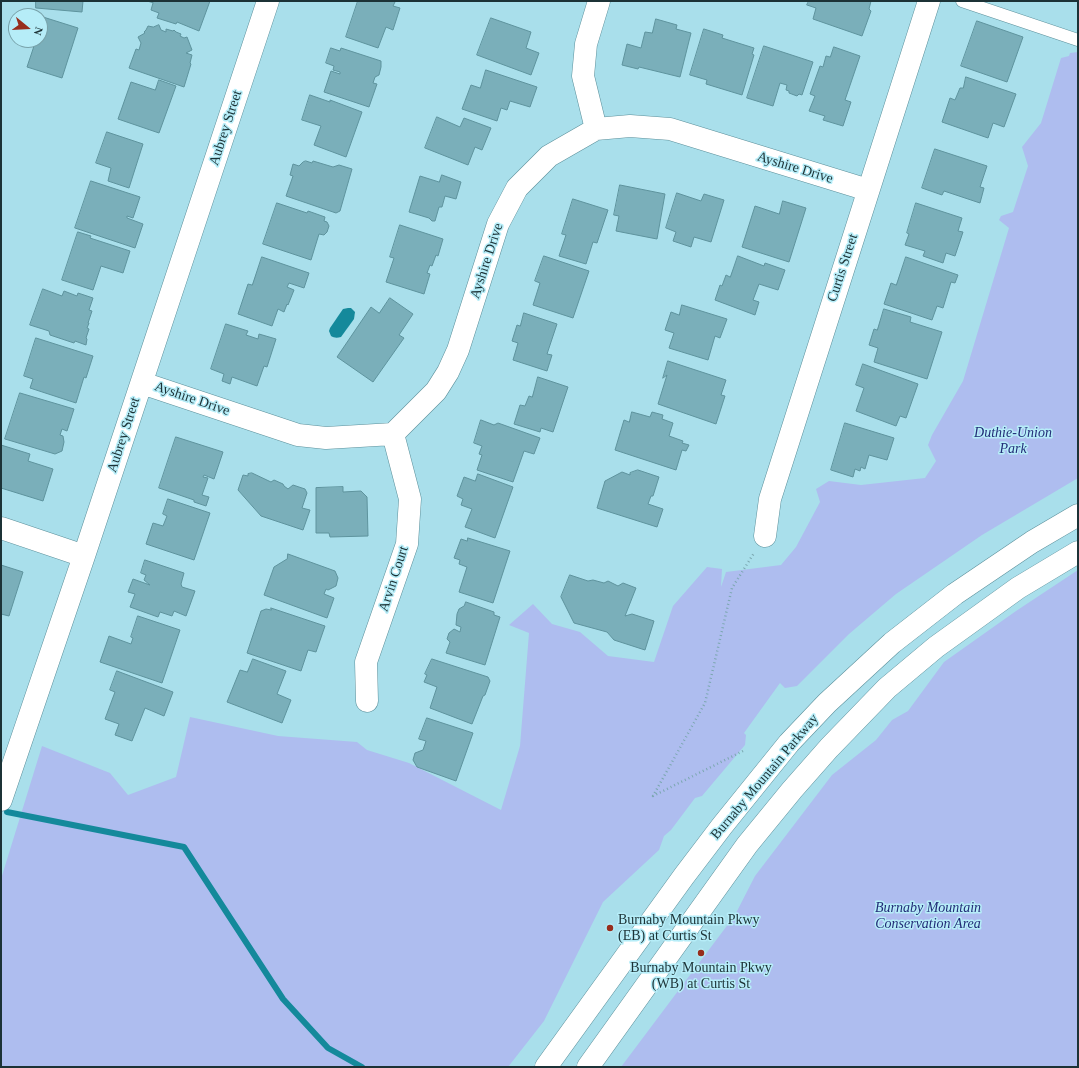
<!DOCTYPE html>
<html>
<head>
<meta charset="utf-8">
<style>
	body { margin:0 }
	#map { position:relative; width:1079px; height:1068px; overflow:hidden; background:#a9dfeb; font-family:"Times New Roman",serif }
	canvas { display:block }
	.frame { position:absolute; inset:0; border:2px solid #1c3236; pointer-events:none }
	.north { position:absolute; left:8px; top:8px; width:40px; height:40px; box-sizing:border-box; background:#b6edf8; border:1px solid #78a2aa; border-radius:50%; rotate:108deg; font-size:11px; font-weight:700; line-height:16px; text-align:center; color:#1c3236 }
	.north::after { content:''; display:block; margin:auto; width:14px; height:18px; background:#972d1c; clip-path:polygon(50% 0,100% 100%,50% 72%,0 100%) }
</style>
</head>
<body>
<div id="map">
<canvas width="1079" height="1068"></canvas>
<div class="frame"></div>
<div class="north">N</div>
</div>
<script>
const context = document.querySelector('canvas').getContext('2d');
context.lineJoin = 'round';
function fillPath(path, color) { context.fillStyle = color; context.fill(path, 'evenodd'); }
function stroke(path, color, width, dash) { context.strokeStyle = color; context.lineWidth = width; context.lineCap = dash ? 'butt' : 'round'; context.setLineDash(dash || []); context.stroke(path); }
function drawText(font, color, halo, rows, align = 'center') {
  context.font = font + ' "Times New Roman",serif'; context.lineWidth = 3; context.setLineDash([]); context.textBaseline = 'middle'; context.strokeStyle = halo; context.fillStyle = color; for (const [text, x, y, turn = 0] of rows) {
    context.save(); context.translate(x, y); context.rotate((+turn || 0) * Math.PI / 180); context.textAlign = isNaN(turn) ? turn : align; if (halo) context.strokeText(text, 0, 0); context.fillText(text, 0, 0); context.restore();
  }
}
fillPath(new Path2D(`
	M1078,52V478L982,535L896,594L849,634L797,686L785,688L780,683L744,733L746,735L745,745L702,796L695,798L671,830L664,836L659,850L603,902L544,1021L508,1067H1V879L42,746L110,773L128,795L176,777L190,717L278,736L357,742L367,750L409,763L501,810L520,746L529,633L509,625L533,604L552,624L580,632L608,656L654,662L673,606L707,567L722,569L721,587L726,572L781,565L796,547L820,502L816,489L829,481L861,485L925,478L936,461L928,445L932,435L963,381L1009,228L999,220L1001,216L1013,212L1028,166L1022,147L1041,123L1061,58L1069,56L1070,53Z
	M1078,570V1067H621L735,915L755,876L832,775L876,740L892,720L908,711L944,662L1016,611Z`), '#aebdef');
fillPath(new Path2D(`
	M348,308H351L355,312L354,319L341,337C337,338 334,338 331,336L329,331L330,328L343,309Z`), '#14899b');
stroke(new Path2D(`
	M7,812L184,847L283,999L328,1048L362,1067`), '#14899b', 6);
const building = new Path2D(`
	M36,1H83L82,12L36,8Z
	M147,1H210L199,31L177,22L176,24L157,18L159,13L151,10L153,3Z
	M358,1H392L395,2L393,6L400,8L393,30L386,27L378,48L346,37Z
	M809,1H871L869,9L871,11L862,36L813,19L816,8L807,5Z
	M43,17L78,28L62,78L27,67L36,40H40V28Z
	M491,18L531,32L526,48L539,53L531,75L477,55Z
	M656,19L677,25L676,29L691,33L680,77L639,67L638,69L622,65L627,44L641,48L645,32L652,33Z
	M977,21L1023,37L1007,82L961,66Z
	M159,25L161,30L166,32V29L173,31L174,30L176,32L181,34L180,36L184,38L187,37L192,50L186,53L192,55L190,63L191,64L184,87L129,68L136,49L139,50L141,43L138,37L145,33L144,32L146,30L148,26L153,27Z
	M704,29L723,35L722,38L754,48L752,54L754,55L742,95L706,84L707,80L690,75Z
	M764,46L813,62L802,95L799,94L797,96L789,93V91L786,90L787,85L780,83L773,106L747,98Z
	M834,47L860,56L845,100L851,102L843,126L823,120L825,116L809,111L815,96L810,94L820,66L823,67L826,56L830,57Z
	M331,48L340,51L341,48L381,61V67L379,75L375,77L373,83L377,84L369,107L324,92L331,71L340,74V72L333,70L334,66L326,63Z
	M486,70L537,87L530,107L510,101L507,110L501,108L497,121L462,109L471,85L480,88Z
	M966,77L1016,94L1004,127L993,123L988,138L942,122L950,98L955,100L960,88H963Z
	M159,80L176,86L159,133L118,119L131,82L155,90Z
	M310,95L330,102V100L362,112L346,157L314,145L321,126L302,120Z
	M437,117L460,127L464,118L491,128L482,150L475,147L468,165L425,148Z
	M107,132L143,144L129,188L108,181L111,168L96,163Z
	M935,149L987,166L980,187L984,188L980,203L944,191L942,195L922,188Z
	M306,161L312,163L313,161L333,167L339,165L352,169L340,211L336,213L286,196L293,176L290,175L293,164L299,166L303,162Z
	M442,175L461,182L456,199L445,196L442,207H439L435,221H432L429,218L409,212L420,176L439,182Z
	M91,181L140,197L133,218L127,216V218L143,224L135,248L75,228Z
	M620,185L665,194L657,239L616,231L619,216L614,215Z
	M677,193L701,201L704,194L724,200L711,242L694,237L691,247L673,241L676,232L666,228Z
	M573,199L608,210L597,243L593,242L586,264L559,256L566,235L562,234Z
	M783,201L806,208L789,262L742,247L755,206L779,214Z
	M277,203L307,213L308,211L325,217L324,221L327,222L329,226L327,232L324,235L319,234L311,260L263,244Z
	M916,203L962,218L958,231L963,232L955,256L946,253L943,263L923,256L925,251L905,245L909,234L907,233Z
	M400,225L443,239L438,256L436,255L432,266L430,265L427,273L430,274L424,294L386,282L394,258L390,257Z
	M78,232L91,236L90,238L130,251L123,273L101,266L93,290L62,280Z
	M544,256L589,271L573,318L533,305L540,283L535,281Z
	M738,256L764,266L765,263L785,270L778,290L759,284L753,300L759,302L755,315L715,300L720,285L722,286L726,275L730,277Z
	M262,257L309,273L304,288L289,283L287,287L294,290L288,305L287,304L284,312L278,309L272,326L238,314L248,284L252,285Z
	M906,257L958,275L955,283L951,282L943,308L937,306L932,320L884,304L891,283L896,285Z
	M43,289L62,296L64,291L77,296L78,293L93,298L89,310L92,311L88,323H89L87,328L89,329L86,338L87,339L86,345L75,341L74,343L50,335L49,331L30,325Z
	M390,298L413,314L399,335L404,338L373,382L337,357L371,307L379,313Z
	M682,305L727,319L720,338L715,336L708,360L669,348L674,333L665,330L671,312L679,315Z
	M884,309L911,317L910,322L942,332L927,379L874,362L878,348L869,345L874,329L877,330Z
	M524,313L557,324L547,354L552,355L547,371L513,360L518,343L512,341L517,325L520,326Z
	M226,324L248,331L246,335L258,339L259,334L276,339L267,367L264,366L257,386L232,377L230,384L222,381L224,374L211,369Z
	M36,338L93,356L86,378L84,377L76,403L30,388L33,379L24,376Z
	M668,361L726,380L721,395L725,396L716,424L658,404L667,375L663,378Z
	M863,364L918,384L906,418L900,416L896,426L856,411L864,388L856,385Z
	M538,377L568,387L553,432L541,428L540,432L514,424L520,405L525,406L529,396L532,397Z
	M20,393L74,409L67,431L62,429L60,435L63,436L64,442L62,451L55,454L5,439Z
	M632,412L650,417L652,412L663,415L662,419L673,423L669,436L683,441L682,443L689,445L686,451L682,450L676,470L615,450L624,420L629,422Z
	M481,420L494,425L498,423L540,438L534,454L524,451L513,482L477,470L482,455L479,454L482,446L474,443Z
	M845,423L894,438L887,460L869,455L865,469L861,467L860,471L855,469L853,477L831,470Z
	M176,437L223,452L214,479L204,475L203,477L208,478L202,495L209,497L206,506L194,502V500L159,488Z
	M1,445L30,454L28,461L53,469L43,501L1,488Z
	M638,470L659,477L653,496H651L648,504L663,509L657,527L597,508L605,481L622,472L630,475V473Z
	M252,473L271,482L274,480L283,484L284,486L288,489L293,485L305,489L307,493L302,508L310,510L303,530L261,516L238,490L243,475L248,476V474Z
	M478,474L513,487L495,538L465,527L472,509L461,505L463,499L457,496L464,477L475,481Z
	M343,487V492L361,491L367,497L368,536L330,537L329,533H316V488Z
	M168,499L210,513L194,560L146,544L153,523L163,526L167,516L163,514Z
	M468,538L510,551L493,603L459,592L467,567L459,564L460,560L454,558L461,539L467,541Z
	M288,554L335,571L338,578L336,586L328,590L326,589L324,594L334,598L327,618L264,595L274,567L287,559Z
	M145,560L184,573L181,584L182,587L195,591L186,616L174,611L172,616L160,612L158,617L130,607L135,594L128,592L133,579L150,585L144,580L146,575L141,573Z
	M1,565L23,572L9,616L1,614Z
	M570,575L588,581L593,580L604,583L608,581L618,586L623,583L636,588L625,616L632,614L654,621L645,650L614,640L607,632L574,623L561,597Z
	M466,602L494,612V615L500,617L485,665L446,653L450,642L447,639L449,633L454,629L460,632L461,627L456,625L457,614L459,609L464,606Z
	M271,608L325,626L316,652L308,650L301,671L247,653L261,611L266,609L271,610Z
	M138,616L180,630L162,683L100,662L109,636L131,644L133,638L131,637Z
	M253,659L286,671L277,694L291,700L282,723L227,702L240,670L247,672Z
	M432,659L488,677L490,681L485,695L483,696L472,724L430,708L437,687L424,682L427,675L425,674Z
	M117,671L173,692L164,716L145,708L132,741L115,735L119,724L105,719L115,692L110,690Z
	M427,718L473,733L456,781L417,767L413,760L415,753L423,750L426,741L419,739Z`);
fillPath(building, '#7aafba');
stroke(building, '#5e939d', 1);
const service = new Path2D(`
	M962,1L1078,40`);
const minor = new Path2D(`
	M596,129L583,76L586,44L599,1
	M142,383L298,435L326,438L393,434L436,391L448,372L458,350L498,224L517,188L549,156L596,129L630,126L670,129L868,190
	M1,528L84,556
	M765,536L770,499L929,1
	M367,701L366,662L407,544L410,499L393,434
	M1,800L84,556L268,1`);
const secondary = new Path2D(`
	M546,1067L684,876L722,826L789,743L827,703L892,643L955,594L1032,542L1078,515
	M588,1067L747,845L792,790L829,748L887,688L936,647L1018,588L1078,552`);
stroke(service, '#5c909b', 13);
stroke(minor, '#5c909b', 23);
stroke(secondary, '#5c909b', 23);
stroke(new Path2D(`
	M743,751L653,796L705,703L732,588L754,553`), '#7ba7b0', 2.5, [1, 3]);
stroke(service, '#fff', 12);
stroke(minor, '#fff', 22);
stroke(secondary, '#fff', 22);
for (const [x, y, r, color] of [
	[610,928,4,"#972d1c"],
	[701,953,4,"#972d1c"]
]) { const dot = new Path2D(); dot.arc(x, y, r, 0, 2 * Math.PI); context.fillStyle = color; context.fill(dot); stroke(dot, '#b6edf8', 1.5); }
drawText('14px', '#1c3236', '#b6edf8', [
	["Aubrey Street",226,128,-72],
	["Ayshire Drive",795,168,17],
	["Ayshire Drive",487,261,-72],
	["Curtis Street",843,268,-72],
	["Ayshire Drive",192,399,19],
	["Aubrey Street",124,435,-72],
	["Arvin Court",394,579,-72],
	["Burnaby Mountain Parkway",765,777,-50]
]);
drawText('italic 14px', '#222c77', '#b6edf8', [
	["Duthie-Union",1013,433],
	["Park",1013,449],
	["Burnaby Mountain",928,908],
	["Conservation Area",928,924]
]);
drawText('14px', '#1c3236', '#b6edf8', [
	["Burnaby Mountain Pkwy",618,920],
	["(EB) at Curtis St",618,936],
	["Burnaby Mountain Pkwy",701,968,"center"],
	["(WB) at Curtis St",701,984,"center"]
], 'left');
</script>
</body>
</html>
